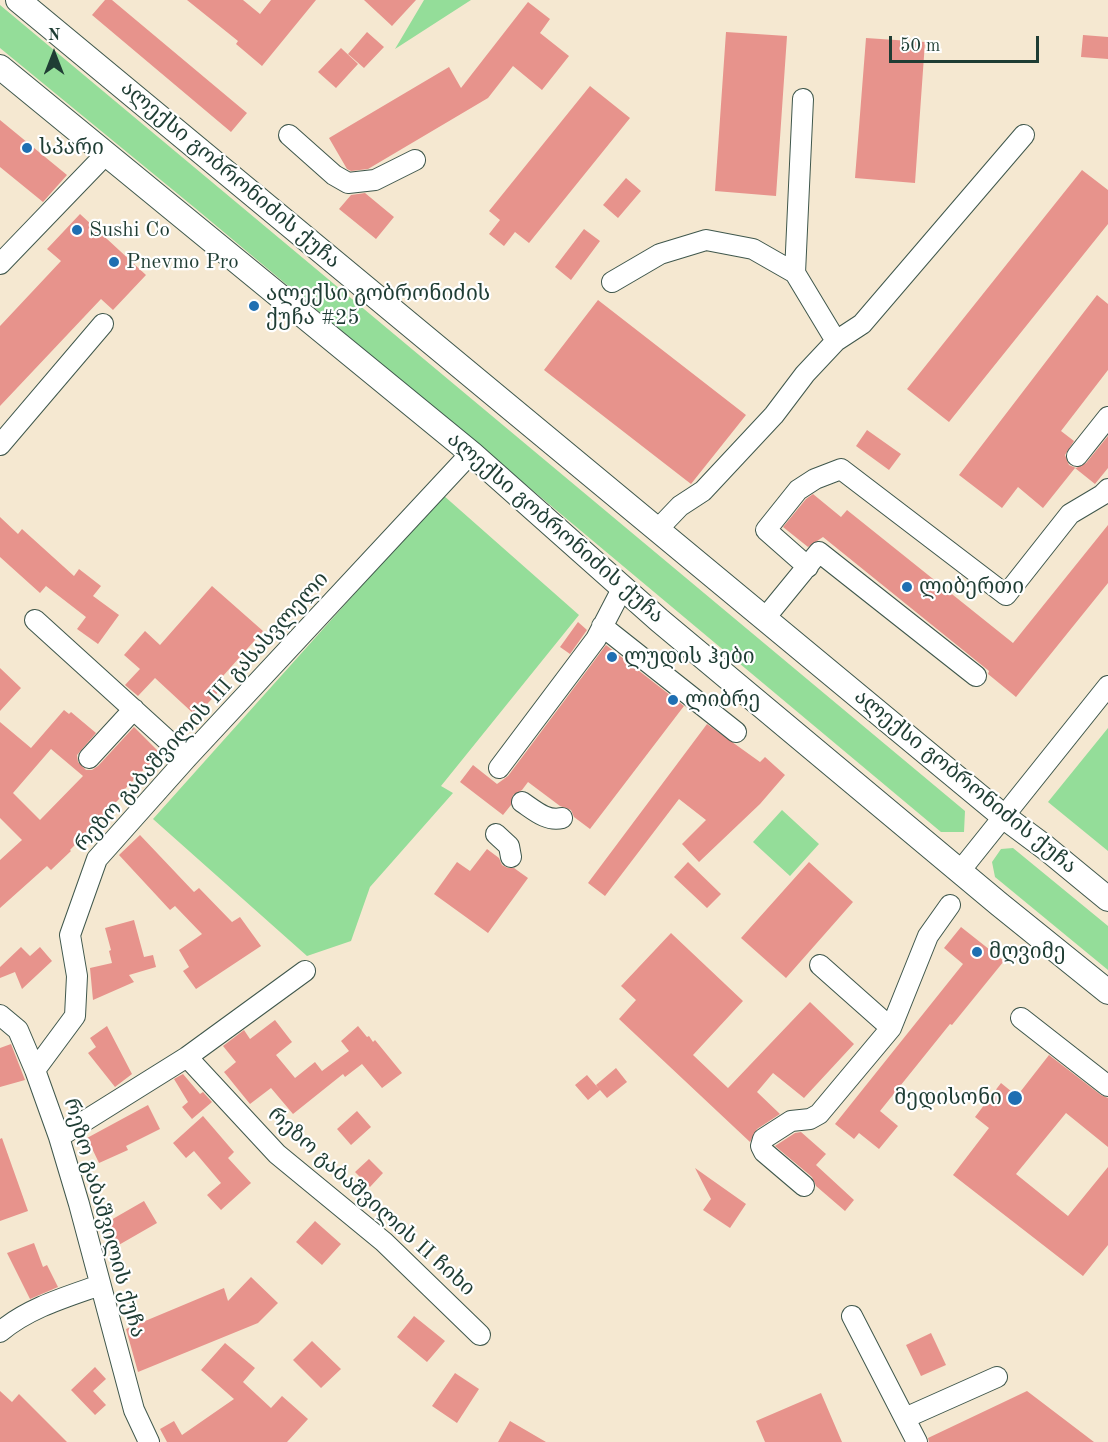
<!DOCTYPE html>
<html>
<head>
<meta charset="utf-8">
<style>
	body { margin:0 }
	#map { position:relative; width:1108px; height:1442px; overflow:hidden; background:#f5e8d1; font-family:"Old Standard TT",serif }
	canvas { display:block }
	.north { position:absolute; left:24px; top:24px; width:60px; height:60px; -webkit-text-stroke:4px #fff; paint-order:stroke; rotate:0deg; font-size:16px; font-weight:700; line-height:24px; text-align:center; color:#1f3d34 }
	.north::after { content:''; display:block; margin:auto; width:21px; height:27px; background:#1f3d34; clip-path:polygon(50% 0,100% 100%,50% 72%,0 100%) }
	.scale { position:absolute; left:889px; top:36px; width:150px; height:27px; box-sizing:border-box; border:3px solid #1f3d34; border-top:0; padding-left:8px; font-size:18px; line-height:21px; white-space:nowrap; color:#1f3d34; -webkit-text-stroke:4px #fff; paint-order:stroke }
</style>
</head>
<body>
<div id="map">
<canvas width="1108" height="1442"></canvas>
<div class="north">N</div>
<div class="scale">50 m</div>
</div>
<script>
const context = document.querySelector('canvas').getContext('2d');
context.lineJoin = 'round';
function fillPath(path, color) { context.fillStyle = color; context.fill(path, 'evenodd'); }
function stroke(path, color, width, dash) { context.strokeStyle = color; context.lineWidth = width; context.lineCap = dash ? 'butt' : 'round'; context.setLineDash(dash || []); context.stroke(path); }
function drawText(font, color, halo, rows, align = 'center') {
  context.font = font + ' "Old Standard TT","Noto Serif Georgian",serif'; context.lineWidth = 4.5; context.setLineDash([]); context.textBaseline = 'middle'; context.strokeStyle = halo; context.fillStyle = color; for (const [text, x, y, turn = 0] of rows) {
    context.save(); context.translate(x, y); context.rotate((+turn || 0) * Math.PI / 180); context.textAlign = isNaN(turn) ? turn : align; if (halo) context.strokeText(text, 0, 0); context.fillText(text, 0, 0); context.restore();
  }
}
fillPath(new Path2D(`
	M424,0H471L395,49Z
	M0,5L965,811L964,832H941L195,208L0,48Z
	M443,495L579,615L441,786L453,793L370,887L351,941L307,956L153,819Z
	M1108,728V851L1048,802Z
	M782,810L819,844L790,876L753,842Z
	M1013,848L1108,926V970L995,877L992,862L1001,849Z`), '#94dd99');
fillPath(new Path2D(`
	M105,0H112L247,113L231,132L92,15Z
	M187,0H243L260,14L271,0H316L262,66L236,44L238,41Z
	M364,0H416L392,26Z
	M528,2L550,19L540,33L569,56L542,90L513,66L488,98L368,169L351,171L347,169L329,138L449,67L461,88Z
	M367,32L384,47L364,68L348,54Z
	M726,32L787,36L776,196L715,191Z
	M1083,35L1108,37V59L1081,57Z
	M866,38L925,42L915,183L855,178Z
	M341,48L358,64L336,88L318,72Z
	M590,86L630,118L529,243L515,232L504,246L489,234L500,220L489,211Z
	M0,120L67,175L43,202L0,167Z
	M1082,170L1108,190V224L949,422L907,389Z
	M626,178L641,191L618,218L603,205Z
	M365,193L394,217L376,239L339,209L351,195Z
	M80,214L146,275L113,310L101,299L0,406V326L61,261L47,249Z
	M584,229L600,241L571,280L555,267Z
	M1097,295L1108,304V370L1061,431L1074,441L1065,455L1069,465L1076,468L1086,463L1108,436V468L1095,484L1075,468L1043,508L1018,487L1002,508L959,475Z
	M598,300L746,415L691,484L544,370Z
	M867,430L901,454L889,470L856,446Z
	M813,494L841,517L847,510L1013,643L1108,525V583L1016,697L988,674L989,671L823,537L808,547L783,527L806,499Z
	M0,517L18,534L22,529L74,576L79,569L101,586L93,596L119,615L98,644L77,629L86,617L46,586L40,593L0,557Z
	M212,586L263,631L215,685L221,689L196,716L155,678L138,696L125,685L140,669L124,655L145,631L160,645Z
	M578,622L587,630L570,654L560,647Z
	M606,645L684,706L590,829L574,817L571,810L560,806L528,782L522,790L513,795L511,805L503,815L460,782L473,765L497,784L508,776Z
	M0,668L21,688L0,711Z
	M64,710L69,714L71,712L96,733L77,755L78,762L86,770H92L98,766L134,727L160,753L118,796L120,798L70,850L71,851L51,870L47,866L0,908V860L22,840L0,818V722L31,748ZM51,749L83,776L40,820L13,793Z
	M707,724L760,762L765,757L785,775L760,804L699,862L682,844L706,820L679,799L605,896L588,883Z
	M140,835L194,892L199,888L232,922L240,917L261,946L196,989L183,971L189,967L179,950L202,934L175,906L170,910L119,855Z
	M487,849L499,858L502,865L508,868H514L528,878L488,933L434,894L457,862L470,871Z
	M688,862L721,894L707,908L674,877Z
	M809,862L853,902L786,978L741,938Z
	M134,920L144,957L153,955L156,967L129,975L134,982L93,1000L90,968L112,963L109,951L111,950L105,928Z
	M961,927L1004,961L952,1025L950,1024L880,1111L898,1126L879,1149L859,1133L854,1139L835,1124L963,964L944,948Z
	M671,933L743,1001L693,1055L728,1088L810,1002L854,1044L804,1098L773,1073L757,1092L780,1114L757,1129L750,1142L619,1019L636,1000L621,986Z
	M21,947L30,956L40,947L52,961L22,989L15,972L0,978V967Z
	M275,1020L292,1042L276,1055L295,1078L315,1062L322,1071L349,1051L341,1041L358,1026L367,1037L369,1036L373,1042L375,1040L402,1073L382,1088L362,1064L345,1077L343,1074L293,1114L271,1088L250,1104L224,1072L236,1062L223,1046L244,1030L250,1039Z
	M107,1026L132,1074L115,1087L88,1053L96,1047L90,1038Z
	M11,1044L25,1080L0,1087V1048Z
	M1049,1055L1101,1095L1108,1098V1147L1066,1113L1016,1174L1068,1216L1108,1167V1245L1083,1276L953,1175L989,1128L975,1117L1001,1083L1017,1096Z
	M616,1068L627,1082L607,1098L600,1090L588,1100L575,1085L587,1075L599,1089L596,1085Z
	M183,1074L200,1094L203,1092L212,1102L192,1119L182,1107L188,1102L174,1079Z
	M148,1105L160,1129L126,1146L128,1150L99,1163L87,1138Z
	M357,1111L371,1127L351,1145L337,1129Z
	M203,1116L234,1152L228,1158L251,1183L221,1210L207,1195L221,1183L194,1151L186,1158L173,1143Z
	M801,1132L826,1154L816,1165L854,1200L845,1211L816,1186L812,1177L775,1146L795,1133Z
	M2,1138L28,1211L0,1221V1139Z
	M369,1159L383,1173L370,1187L355,1172Z
	M695,1168L746,1204L730,1228L703,1210L711,1199Z
	M144,1201L157,1223L117,1246L104,1224Z
	M315,1221L341,1244L322,1265L296,1242Z
	M34,1243L43,1267L47,1265L58,1287L30,1299L7,1253Z
	M251,1277L278,1303L258,1323L138,1372L126,1329L224,1288L228,1301Z
	M414,1316L445,1341L427,1362L397,1337Z
	M931,1333L946,1365L921,1376L906,1345Z
	M312,1341L341,1369L321,1388L293,1360Z
	M225,1343L255,1368L243,1382L271,1408L282,1396L308,1419L287,1442H167L160,1429L174,1421L182,1435L234,1399L201,1370Z
	M95,1367L106,1379L93,1391L106,1405L95,1415L71,1390Z
	M455,1373L479,1389L457,1423L432,1406Z
	M0,1391L12,1402L19,1394L67,1442H0Z
	M1027,1391L1094,1442H929L928,1438Z
	M821,1393L842,1442H765L756,1421Z
	M510,1421L546,1442H498Z`), '#e7938c');
const minor = new Path2D(`
	M803,99L795,273L836,341
	M289,135L334,175L348,183L375,180L415,160
	M0,264L106,154
	M612,282L660,254L706,240L753,249L795,273
	M0,445L103,324
	M1077,456L1108,417
	M658,529L680,506L703,491L774,415L805,374L836,341L862,324L1024,135
	M808,567L766,530L798,490L815,479L841,469L1006,595L1070,514L1102,495L1108,489
	M765,618L819,552L976,676
	M35,620L187,758
	M602,626L736,732
	M89,758L134,709
	M499,768L596,639L623,587
	M522,802C534,810 547,822 562,818
	M496,834L509,846L511,857
	M960,871L1108,686
	M820,965L891,1028
	M0,1015L18,1030L35,1070L59,1137L79,1204L134,1410L149,1442
	M1021,1018L1108,1086
	M187,1057L277,1154L384,1242L480,1335
	M35,1070L75,1016L77,976L70,935L97,859L187,758L471,453
	M59,1137L187,1057L305,971
	M804,1186L764,1152L761,1146L763,1139L791,1121L810,1119L819,1114L891,1028L928,936L950,905
	M852,1316L917,1442
	M0,1332C28,1308 66,1297 100,1285
	M905,1418L997,1377`);
const major = new Path2D(`
	M18,0L1003,816L1046,848L1108,899
	M0,67L471,453L659,620L999,904L1108,992`);
stroke(minor, '#3f574c', 22);
stroke(major, '#3f574c', 26);
stroke(minor, '#fff', 20);
stroke(major, '#fff', 24);
for (const [x, y, r, color] of [
	[27,148,6,"#1f6fb2"],
	[77,230,6,"#1f6fb2"],
	[114,262,6,"#1f6fb2"],
	[254,306,6,"#1f6fb2"],
	[907,587,6,"#1f6fb2"],
	[612,657,6,"#1f6fb2"],
	[673,700,6,"#1f6fb2"],
	[977,952,6,"#1f6fb2"],
	[1015,1098,8,"#1f6fb2"]
]) { const dot = new Path2D(); dot.arc(x, y, r, 0, 2 * Math.PI); context.fillStyle = color; context.fill(dot); stroke(dot, '#fff', 2); }
drawText('21px', '#1f3d34', '#fff', [
	["სპარი",39,148],
	["Sushi Co",89,230],
	["Pnevmo Pro",126,262],
	["ალექსი გობრონიძის",266,294],
	["ქუჩა #25",266,318],
	["ლიბერთი",919,587],
	["ლუდის ჰები",624,657],
	["ლიბრე",685,700],
	["მღვიმე",989,952],
	["მედისონი",1002,1098,"right"]
], 'left');
drawText('21px', '#1f3d34', '#fff', [
	["ალექსი გობრონიძის ქუჩა",230,175,40],
	["ალექსი გობრონიძის ქუჩა",555,528,41],
	["რეზო გაბაშვილის III გასასვლელი",202,712,-48],
	["ალექსი გობრონიძის ქუჩა",965,782,39],
	["რეზო გაბაშვილის II ჩიხი",371,1202,42],
	["რეზო გაბაშვილის ქუჩა",104,1218,74]
]);
</script>
</body>
</html>
